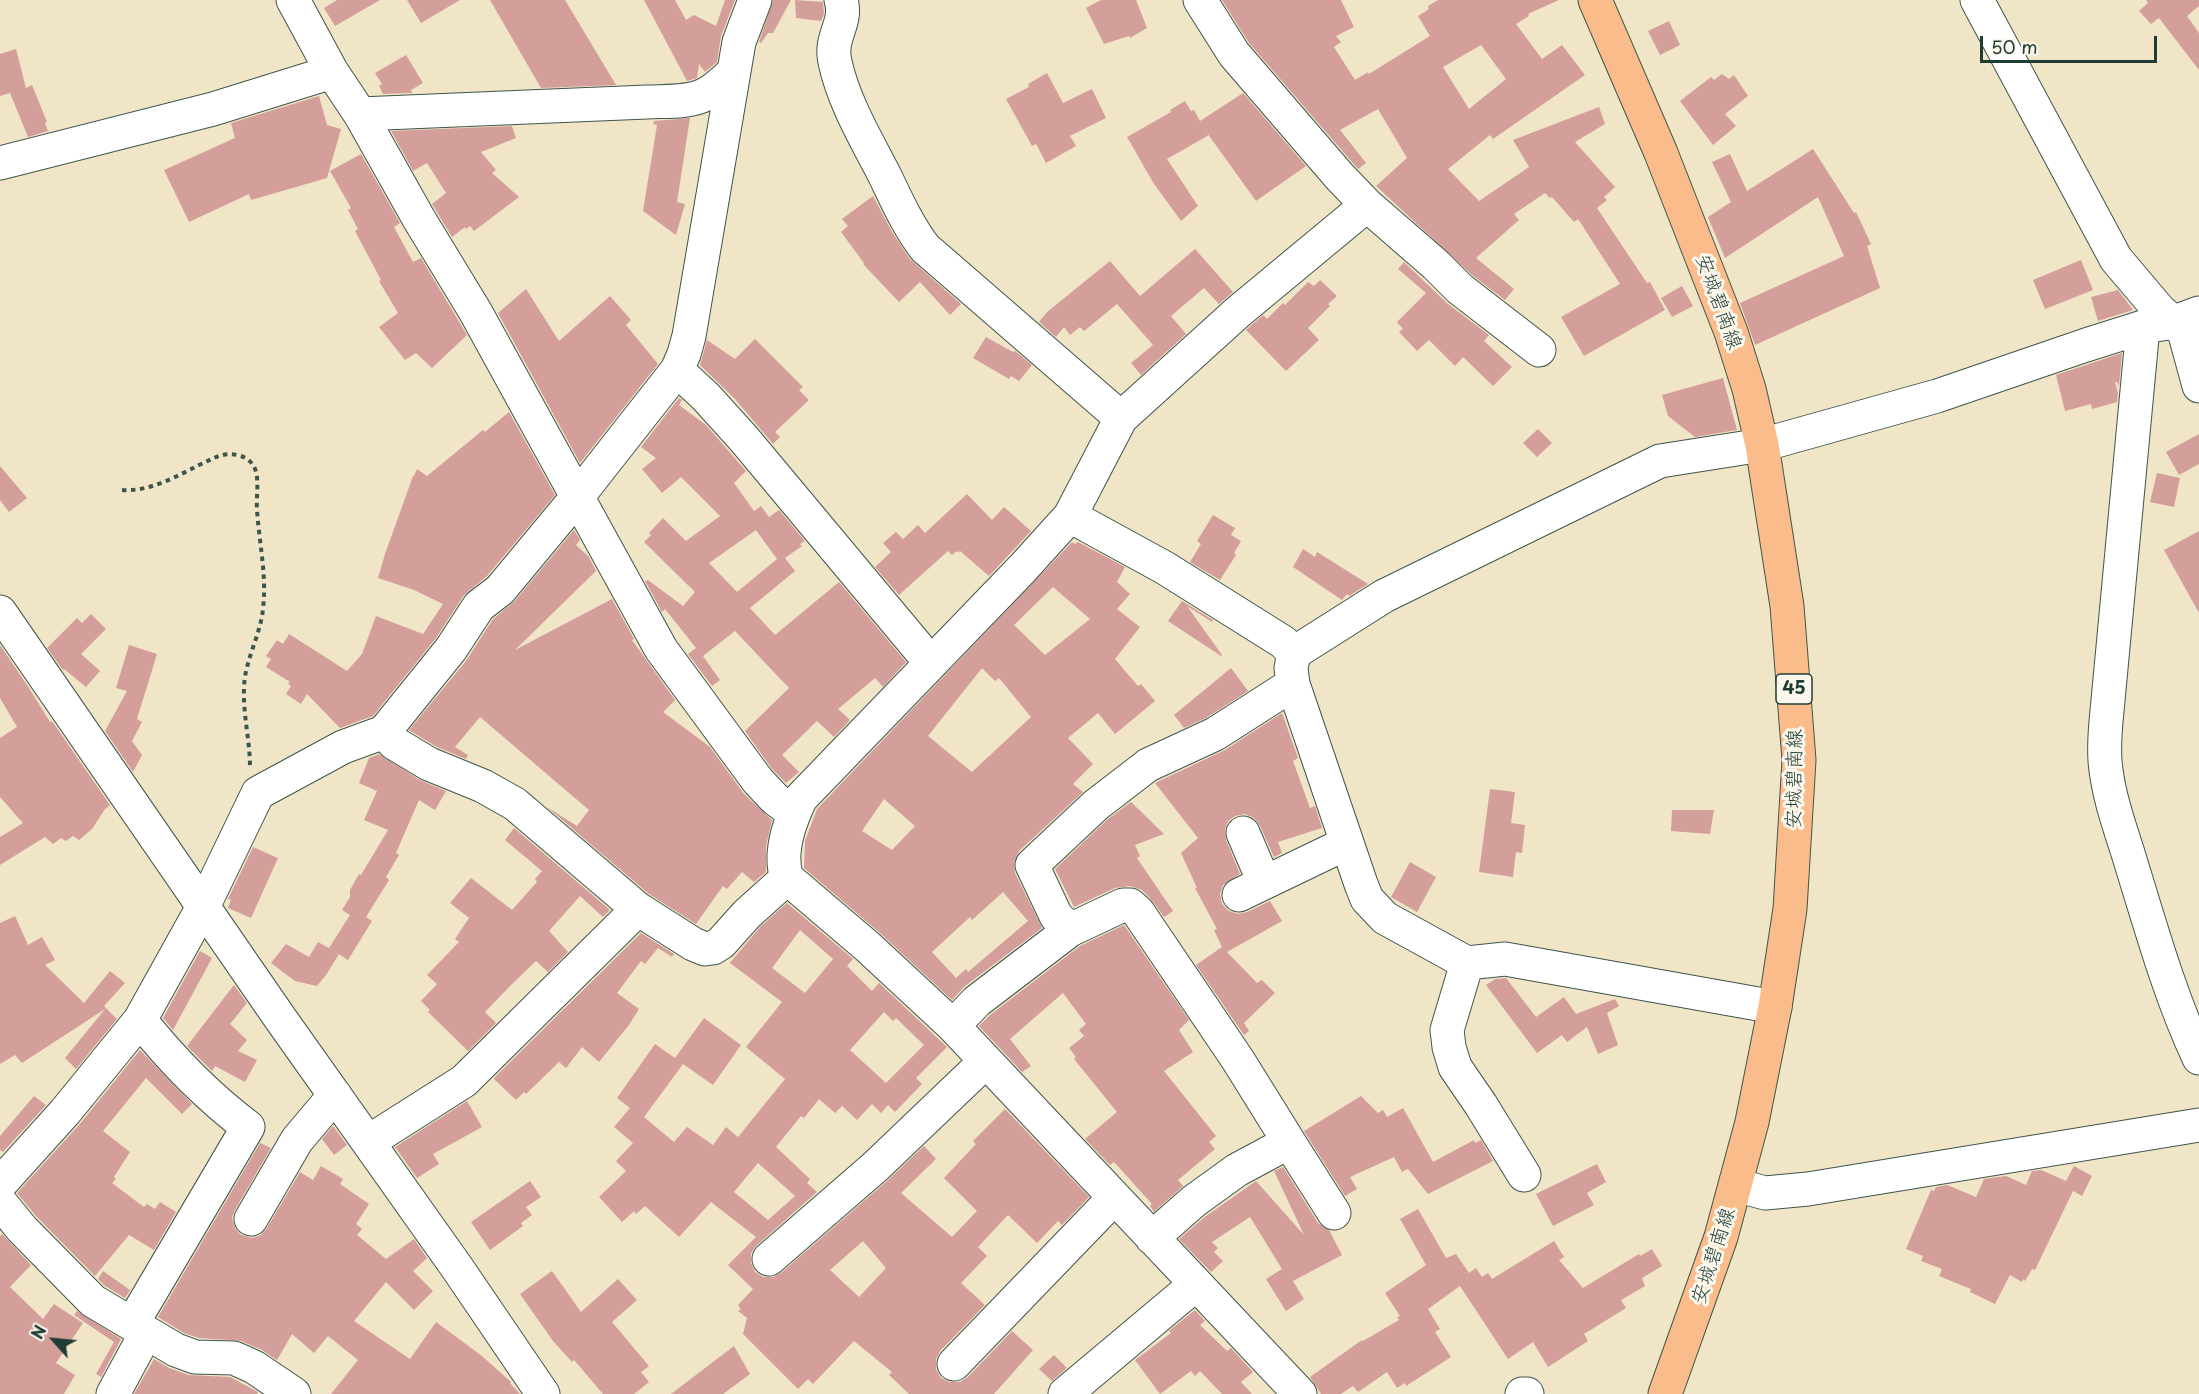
<!DOCTYPE html>
<html>
<head>
<meta charset="utf-8">
<style>
	body { margin:0 }
	#map { position:relative; width:2199px; height:1394px; overflow:hidden; background:#f1e5c8; font-family:"Playpen Sans",sans-serif }
	canvas { display:block }
	.north { position:absolute; left:24px; top:1310px; width:60px; height:60px; -webkit-text-stroke:4px #fbf7ec; paint-order:stroke; rotate:297deg; font-size:16px; font-weight:700; line-height:24px; text-align:center; color:#1f3d34 }
	.north::after { content:''; display:block; margin:auto; width:21px; height:27px; background:#1f3d34; clip-path:polygon(50% 0,100% 100%,50% 72%,0 100%) }
	.scale { position:absolute; left:1980px; top:36px; width:177px; height:27px; box-sizing:border-box; border:3px solid #1f3d34; border-top:0; padding-left:8px; font-size:18px; line-height:21px; white-space:nowrap; color:#1f3d34; -webkit-text-stroke:4px #fbf7ec; paint-order:stroke }
</style>
</head>
<body>
<div id="map">
<canvas width="2199" height="1394"></canvas>
<div class="north">N</div>
<div class="scale">50 m</div>
</div>
<script>
const context = document.querySelector('canvas').getContext('2d');
context.lineJoin = 'round';
function fillPath(path, color) { context.fillStyle = color; context.fill(path, 'evenodd'); }
function stroke(path, color, width, dash) { context.strokeStyle = color; context.lineWidth = width; context.lineCap = dash ? 'butt' : 'round'; context.setLineDash(dash || []); context.stroke(path); }
function drawText(font, color, halo, rows, align = 'center') {
  context.font = font + ' "Playpen Sans","Klee One",sans-serif'; context.lineWidth = 6; context.setLineDash([]); context.textBaseline = 'middle'; context.strokeStyle = halo; context.fillStyle = color; for (const [text, x, y, turn = 0] of rows) {
    context.save(); context.translate(x, y); context.rotate((+turn || 0) * Math.PI / 180); context.textAlign = isNaN(turn) ? turn : align; if (halo) context.strokeText(text, 0, 0); context.fillText(text, 0, 0); context.restore();
  }
}
fillPath(new Path2D(`
	M337,0H380L335,26L324,8Z
	M407,0H460L421,23Z
	M490,0H565L616,85L541,88Z
	M644,0H675L686,20L694,15L716,26L725,0H735L721,36L717,62L705,72L699,64L697,78L687,81Z
	M773,0H791L773,33H768L761,43L759,42Z
	M795,0L823,2L824,14L821,21L796,18Z
	M1101,0H1136L1147,28L1130,38L1129,36L1104,44L1086,8Z
	M1222,0H1341L1354,27L1336,36L1341,42L1334,47L1355,80L1368,72L1369,74L1430,36L1418,16L1429,9L1428,6L1438,0H1559L1528,14L1529,16L1516,24L1542,59L1562,45L1585,75L1493,139L1490,135L1448,169L1479,201L1529,167L1513,140L1599,107L1605,124L1575,142L1615,187L1604,197L1607,200L1597,208L1647,283L1650,282L1665,310L1584,356L1561,317L1620,284L1578,219L1574,222L1552,197L1550,198L1545,193L1514,214L1519,220L1476,258L1514,289L1505,300L1472,275L1376,186L1407,158L1378,109L1340,130L1366,163L1358,169L1249,43ZM1481,45L1506,79L1469,109L1443,67Z
	M2146,0H2199V6L2187,16L2199,33V70L2159,18L2151,24L2139,11L2148,3Z
	M1669,21L1680,45L1660,55L1648,31Z
	M16,49L26,88L32,85L47,122L45,123L48,131L28,137L10,93L0,96V54Z
	M406,55L423,83L411,90L412,93L383,94L379,86L382,84L375,73Z
	M1047,73L1063,103L1092,89L1106,118L1070,136L1076,146L1046,163L1036,144L1032,146L1006,99L1029,87L1028,84Z
	M1722,74L1729,79L1734,75L1748,96L1725,114L1736,126L1713,145L1680,101L1711,77L1714,80Z
	M1243,93L1306,166L1256,201L1205,130L1209,135L1167,159L1198,206L1181,221L1154,184L1127,137L1171,112L1170,110L1185,101L1191,111L1194,110L1200,121Z
	M319,96L327,125L341,129L327,178L251,200L249,194L189,222L164,170L235,138L231,123Z
	M690,118L677,202L685,204L676,235L643,211L657,125L653,124L654,121Z
	M512,126L516,138L481,152L496,170L492,173L519,197L474,231L470,226L466,229L465,227L452,237L432,204L446,193L427,163L413,171L391,131Z
	M1813,149L1854,213L1856,212L1871,244L1867,246L1880,288L1755,345L1740,303L1844,256L1818,197L1725,258L1708,217L1731,202L1712,162L1730,154L1747,191Z
	M361,154L400,223L394,227L413,262L421,258L467,335L432,368L416,353L405,360L379,327L398,313L379,281L381,280L355,231L358,229L348,210L351,208L330,171Z
	M873,196L892,232L910,259L961,304L950,315L920,282L899,302L863,264L864,263L841,232L848,226L842,219Z
	M1195,249L1233,292L1219,304L1204,288L1171,316L1186,334L1141,375L1131,363L1153,345L1117,304L1084,331L1080,327L1070,335L1064,327L1056,337L1039,322L1047,312L1110,261L1140,296Z
	M2081,260L2093,290L2045,309L2033,280Z
	M1404,262L1448,304L1489,335L1484,341L1512,367L1493,386L1463,357L1455,366L1429,340L1417,351L1399,332L1403,329L1397,322L1426,293L1398,269Z
	M1320,280L1337,296L1328,304L1330,306L1308,328L1319,340L1286,371L1246,330L1263,315L1267,319L1283,303L1285,305L1308,282L1314,286Z
	M1682,286L1693,306L1672,317L1661,298Z
	M526,289L559,341L610,296L631,320L626,325L658,364L580,463L498,313Z
	M2118,290L2133,310L2098,321L2091,297Z
	M986,337L1013,352L1015,351L1032,365L1019,381L1011,376L1009,379L973,358Z
	M755,339L803,387L799,390L809,400L775,432L780,437L773,444L735,399L700,365L707,340L735,359Z
	M2122,353L2119,386L2117,382H2115L2118,393L2117,402L2092,409L2091,404L2065,411L2056,375Z
	M1723,378L1737,430L1695,437L1668,416L1662,395Z
	M679,398L682,400L679,405L706,425L746,471L734,483L754,511L761,506L769,517L779,510L805,541L800,544L802,546L785,558L795,571L750,608L775,635L839,582L906,662L883,687L875,678L838,709L850,720L834,737L817,721L782,755L799,772L786,783L772,769L745,731L789,688L735,631L703,656L720,680L712,686L688,654L696,648L665,609L662,612L645,581L648,580L683,606L695,592L644,542L651,535L649,533L663,518L686,541L720,516L681,477L662,493L642,469L656,458L641,447ZM756,530L777,559L737,592L709,563Z
	M509,412L555,495L487,576L464,595L436,638L373,716L340,728L307,694L301,704L286,694L291,686L288,684L290,682L266,667L271,659L266,656L277,640L283,644L289,634L347,671L362,654L376,616L423,634L443,604L414,590L378,578L385,554L413,476H414L417,469L427,476L483,430L485,432Z
	M1538,429L1552,443L1537,457L1523,443Z
	M2199,434V464L2179,475L2166,452Z
	M0,466L27,498L9,512L0,500Z
	M2157,473L2180,478L2174,507L2150,502Z
	M967,494L992,520L1004,507L1031,531L989,576L960,551L959,553L957,551L952,555L948,551L899,595L875,567L891,552L883,543L896,532L903,539L918,525L925,533Z
	M1213,515L1235,528L1231,535L1241,541L1234,553L1236,555L1220,580L1190,562L1201,544L1197,541Z
	M574,530L580,540L576,545L589,557L596,571L515,650L612,599L634,639L632,640L675,700L663,712L710,747L744,794L772,820L766,846V872L754,882L742,872L727,889L723,886L696,924L649,894L547,807L577,826L589,810L480,717L455,747L468,755L466,759L437,747L409,730L466,661L493,619L514,602Z
	M2199,531V613L2164,550Z
	M1072,542L1075,544L1078,542L1125,567L1117,582L1130,594L1117,609L1140,627L1115,659L1138,686L1141,684L1155,701L1115,734L1098,713L1068,738L1093,764L1073,784L1083,792L1019,851L1014,862L1015,873L1042,928L965,986L952,1000L880,933L804,868L805,841L817,809ZM1053,587L1090,619L1045,655L1014,625ZM982,668L995,681L999,678L1031,717L972,772L928,736ZM884,799L915,826L892,850L862,831ZM1003,892L1028,921L968,972L966,969L956,978L932,952L970,917L972,920Z
	M1303,549L1315,557L1317,552L1368,584L1349,596L1347,594L1342,600L1293,567Z
	M1182,601L1213,620L1212,622L1187,606L1222,655L1221,656L1168,621Z
	M91,614L106,629L81,654L100,671L86,687L64,669L63,670L47,648L77,618L82,623Z
	M0,645L29,688L50,722L52,721L110,805L105,809L92,829L79,840L73,836L66,841L61,838L53,844L45,837L0,865V837L23,823L0,797V738L17,727L0,698Z
	M129,645L157,654L137,719L142,722L132,741L142,755L133,772L105,731L127,691L116,688Z
	M1231,668L1248,691L1206,718L1184,728L1174,715Z
	M1282,713L1298,758L1293,761L1310,808L1315,806L1322,828L1278,842L1282,853L1274,857L1260,826L1254,818L1245,814L1235,816L1228,821L1225,830L1226,840L1240,874L1223,885L1220,894L1222,904L1229,911L1238,914L1247,912L1270,901L1282,921L1227,952L1257,983L1262,980L1275,993L1244,1023L1249,1031L1244,1035L1196,965L1222,947L1214,930L1217,929L1195,888H1197L1181,853L1198,838L1155,783L1225,750Z
	M379,754L420,780L446,791L435,810L419,800L396,853L399,855L386,877L389,880L366,917L372,921L348,960L329,948L350,915L342,910L350,897V890L359,874L361,875L388,830L364,820L377,791L359,783L369,758Z
	M1490,789L1515,792L1511,823L1525,825L1522,853L1516,852L1513,877L1479,872Z
	M1131,802L1164,834L1135,845L1140,856L1137,858L1173,911L1164,917L1150,898L1142,890L1130,886L1115,888L1074,907L1055,869L1108,819Z
	M1672,810H1714L1710,834L1671,831Z
	M514,828L610,910L603,917L580,896L549,931L568,952L548,972L536,961L510,986L485,1012L496,1023L468,1051L428,1012L430,1010L421,1001L437,984L427,975L459,942L455,939L469,918L450,903L471,878L512,910L537,882L535,879L542,871L505,840Z
	M253,847L278,858L251,918L228,908L231,900L228,899Z
	M1410,862L1436,877L1417,912L1391,897Z
	M787,903L853,959L847,966L872,991L879,983L947,1047L916,1078L922,1084L895,1112L888,1105L881,1113L872,1104L857,1120L842,1106L835,1113L819,1099L804,1118L801,1116L776,1147L810,1179L807,1183L817,1192L757,1245L751,1253V1263L755,1272L763,1277H773L781,1273L887,1181L924,1146L936,1159L901,1193L952,1237L977,1211L944,1178L976,1144L973,1141L1005,1109L1089,1197L1062,1225L1058,1221L1037,1243L1008,1215L978,1247L987,1256L961,1283L985,1305L940,1351L936,1359V1369L941,1378L950,1382H960L968,1377L1012,1331L1033,1350L994,1394H909L889,1375L892,1372L854,1341L813,1384L808,1379L798,1389L743,1334L747,1318L738,1311L741,1309L738,1305L753,1289L728,1265L756,1237L711,1202L679,1237L645,1206L636,1214L634,1211L622,1222L599,1197L626,1171L616,1161L633,1143L614,1127L630,1108L617,1098L655,1044L675,1058L704,1018L741,1045L713,1085L683,1064L644,1117L674,1142L687,1127L713,1145L726,1127L738,1137L785,1079L746,1047L782,1002L730,963L760,927ZM800,930L833,959L805,993L772,968ZM884,1012L893,1021L896,1018L924,1045L886,1083L850,1050ZM758,1163L795,1196L768,1220L734,1192ZM863,1241L886,1268L859,1297L830,1270Z
	M15,916L28,945L42,937L55,960L45,965L84,1003L110,971L125,983L104,1006L117,1019L76,1069L65,1058L105,1009L22,1063L15,1055L0,1064V923Z
	M1124,925L1189,1020L1179,1030L1193,1052L1164,1071L1216,1136L1209,1142L1215,1149L1178,1180L1183,1186L1154,1212L1150,1206L1152,1204L1114,1162L1110,1165L1085,1139L1117,1112L1074,1059L1076,1057L1069,1048L1084,1036L1079,1030L1086,1024L1063,993L1010,1039L1031,1066L1022,1072L979,1026L990,1015L1080,946Z
	M641,933L674,954L672,957L658,948L645,964L641,961L617,993L639,1009L629,1025L599,1062L582,1047L566,1068L559,1062L526,1094L524,1092L516,1100L494,1079L495,1077Z
	M318,942L339,954L326,975L317,986L295,981L271,963L286,944L309,957Z
	M200,951L212,958L173,1030L163,1018Z
	M1506,978L1536,1017L1564,997L1576,1014L1615,999L1619,1006L1607,1013L1618,1045L1598,1054L1587,1027L1567,1042L1562,1035L1537,1053L1486,985L1495,979Z
	M234,985L247,1003L230,1024L247,1040L238,1051L257,1060L245,1082L215,1066L212,1071L187,1046Z
	M140,1050L192,1104L182,1114L146,1078L103,1131L130,1152L114,1177L116,1179L112,1183L144,1207L147,1204L155,1209L160,1202L176,1212L154,1250L129,1235L95,1276L36,1216L17,1193L79,1125Z
	M34,1096L46,1105L3,1152L0,1150V1136Z
	M1361,1096L1378,1113L1383,1110L1387,1117L1403,1108L1433,1162L1474,1140L1475,1143L1481,1140L1493,1161L1428,1194L1408,1169L1402,1172L1394,1157L1350,1177L1357,1189L1345,1196L1304,1131Z
	M467,1101L482,1127L433,1154L439,1164L417,1178L395,1147Z
	M333,1126L347,1145L334,1155L322,1139Z
	M260,1143L271,1148L235,1210L232,1218L235,1228L241,1235L252,1238L261,1235L267,1228L300,1172L313,1180L321,1166L343,1179L340,1184L369,1204L356,1224L362,1229L357,1235L386,1259L414,1239L427,1258L413,1271L433,1291L414,1310L386,1282L354,1321L410,1359L436,1322L482,1356L511,1382L510,1383L520,1394H331L358,1360L328,1336L314,1353L292,1334L277,1360L262,1350L241,1341L199,1338L184,1333L158,1317Z
	M1597,1164L1606,1182L1587,1193L1594,1205L1553,1226L1536,1194Z
	M2074,1166L2092,1176L2082,1196L2073,1191L2035,1270L2032,1269L2025,1281L2023,1279L2022,1282L2010,1275L1995,1304L1970,1292L1971,1289L1939,1276L1942,1269L1921,1261L1923,1256L1906,1249L1931,1190L1934,1191L1936,1187L1947,1185L1976,1197L1984,1179L2006,1176L2026,1185L2032,1171L2041,1170L2066,1181Z
	M1283,1167L1318,1223L1329,1230L1342,1255L1293,1281L1304,1299L1286,1311L1266,1279L1282,1269L1250,1217L1212,1242L1218,1248L1214,1252L1223,1261L1211,1272L1179,1239L1206,1216L1256,1181L1304,1235L1274,1171Z
	M530,1181L541,1197L526,1207L532,1215L521,1223L523,1226L490,1250L471,1222Z
	M1418,1209L1446,1258L1456,1254L1469,1273L1476,1268L1482,1277L1488,1273L1492,1279L1554,1241L1564,1257L1559,1260L1583,1288L1639,1254L1640,1256L1652,1249L1662,1266L1642,1278L1645,1286L1621,1300L1626,1308L1584,1334L1588,1341L1548,1367L1533,1342L1508,1359L1460,1286L1428,1309L1440,1329L1435,1332L1451,1357L1406,1386L1405,1383L1397,1388L1387,1372L1358,1392L1353,1386L1341,1394H1321L1310,1377L1362,1340L1363,1341L1399,1320L1397,1317L1400,1316L1385,1293L1426,1265L1400,1219Z
	M2,1234L31,1265L10,1287L43,1319L54,1304L83,1323L56,1363L75,1375L64,1394H0V1236Z
	M103,1271L130,1290L125,1298L105,1286L98,1279Z
	M552,1271L581,1312L618,1279L637,1300L612,1322L649,1366L641,1372L649,1382L634,1394H603L574,1360L572,1362L553,1341L520,1294Z
	M1195,1310L1205,1321L1200,1325L1227,1351L1231,1348L1253,1372L1241,1382L1252,1394H1222L1200,1371L1195,1376L1191,1371L1160,1394L1135,1360L1171,1333L1169,1331Z
	M77,1311L121,1339L101,1377L96,1374L114,1342L74,1315Z
	M734,1346L750,1374L723,1394H671Z
	M1054,1355L1067,1368L1052,1381L1039,1369Z
	M154,1359L169,1368L189,1375L230,1377L258,1392L257,1394H134Z`), '#d49e9b');
const minor = new Path2D(`
	M293,0L332,72L360,114L419,219L475,311L661,649L758,781L775,799L794,813
	M841,0C848,24 829,36 835,62C844,103 866,139 885,176C897,201 908,226 925,248L1121,418
	M1200,0L1234,54L1340,177L1367,205L1436,265L1460,289L1539,350
	M1977,0L2116,259L2160,311L2184,331L2199,386
	M360,114L647,102C664,101 688,103 704,95C715,90 724,80 734,72
	M0,163L213,109L332,72
	M2143,327L2107,711C2105,730 2103,751 2106,770C2110,802 2122,833 2131,863C2151,928 2170,996 2199,1058
	M677,370L706,397L744,439L931,663
	M1070,516L1165,568L1283,642L1294,653
	M0,612L280,1018L458,1269L543,1394
	M384,732L394,743L429,764L483,786L515,804L638,909L693,944L705,949L713,948L721,943L747,914L787,878
	M1243,833L1264,882
	M1239,895L1347,843
	M1070,930L1056,916L1032,865L1096,805L1148,765L1215,734L1293,684
	M1467,963L1447,1030L1449,1047L1455,1067L1481,1105L1524,1175
	M1775,1007L1505,959L1467,963L1385,918L1367,899L1361,884L1293,684L1291,668L1294,653L1384,596L1660,461L1762,445L1937,396L2086,345L2143,327L2175,322L2199,313
	M953,1026L977,1001L1070,930L1123,905H1130L1138,912L1238,1060L1289,1142L1237,1170L1194,1201L1152,1238
	M368,1142L464,1081L638,909
	M1289,1142L1334,1213
	M0,1184L65,1112L140,1020L204,905L258,793L343,747L384,732L451,649L479,606L500,590L578,496L677,370L684,354L689,336L739,42L755,0
	M1736,1185L1765,1193L1808,1189L2199,1125
	M0,1202L22,1229L93,1301L176,1350L195,1357L234,1358L254,1367L294,1394
	M251,1219L297,1140L335,1095
	M769,1259L875,1167L986,1061
	M132,1324L248,1127C207,1096 172,1060 140,1020
	M954,1364L1114,1198
	M113,1394L146,1333
	M1065,1394L1196,1284
	M1300,1394L953,1026L868,947L787,878C778,853 790,821 801,798L1022,569L1070,516L1121,418L1238,312L1367,205
	M1522,1394H1527`);
const major = new Path2D(`
	M1595,0L1661,153L1731,332L1749,389L1762,445L1787,606L1799,760L1790,909L1775,1007L1752,1122L1721,1237L1665,1394`);
stroke(minor, '#3e564a', 35);
stroke(major, '#3e564a', 35);
stroke(new Path2D(`
	M122,490C148,492 176,477 199,465C213,459 221,452 237,455C247,457 254,463 256,472C259,484 256,497 257,509C259,543 267,575 263,609C260,637 244,662 244,689C243,715 250,741 250,767`), '#3e564a', 4, [4.5, 4.5]);
stroke(minor, '#fff', 33);
stroke(major, '#f9bc8a', 33);
for (const [x, y, w] of [
	[1794,689,36]
]) { const box = new Path2D(); box.roundRect(x - w / 2, y - 15, w, 30, 4.5); context.fillStyle = '#fbf7ec'; context.fill(box); stroke(box, '#1f3d34', 1.5); }
drawText('bold 18px', '#1f3d34', null, [
	["45",1794,689]
]);
drawText('20px', '#1f3d34', '#fbf7ec', [
	["安城碧南線",1718,302,70],
	["安城碧南線",1795,779,-89],
	["安城碧南線",1714,1256,-72]
]);
</script>
</body>
</html>
